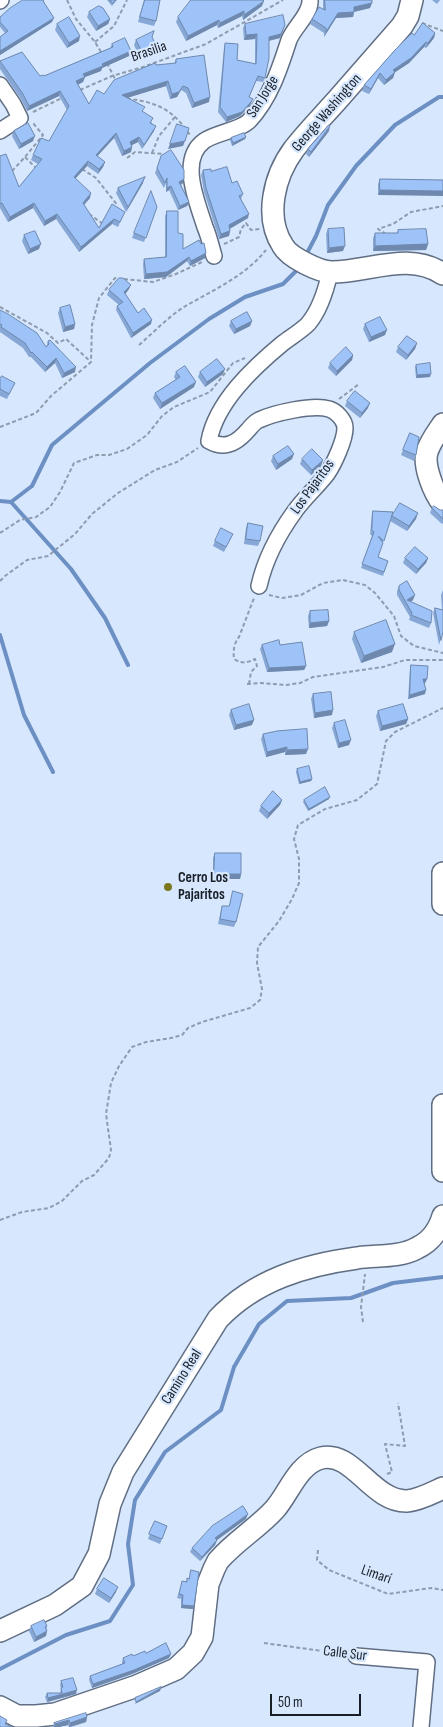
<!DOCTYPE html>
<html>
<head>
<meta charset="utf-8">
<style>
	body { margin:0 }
	#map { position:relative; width:443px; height:1727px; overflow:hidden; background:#d6e7fe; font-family:"Sofia Sans Condensed",sans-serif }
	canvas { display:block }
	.scale { position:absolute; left:270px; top:1694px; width:91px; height:22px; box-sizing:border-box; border:2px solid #181e26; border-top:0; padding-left:6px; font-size:15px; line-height:18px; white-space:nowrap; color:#181e26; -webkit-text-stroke:4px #d6e7fe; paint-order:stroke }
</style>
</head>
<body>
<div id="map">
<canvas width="443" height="1727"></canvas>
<div class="scale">50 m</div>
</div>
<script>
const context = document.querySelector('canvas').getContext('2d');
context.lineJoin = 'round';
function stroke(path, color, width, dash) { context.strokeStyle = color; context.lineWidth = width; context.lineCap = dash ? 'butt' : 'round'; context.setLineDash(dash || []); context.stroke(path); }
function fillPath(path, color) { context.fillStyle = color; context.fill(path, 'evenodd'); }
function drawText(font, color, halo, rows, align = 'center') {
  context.font = font + ' "Sofia Sans Condensed",sans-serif'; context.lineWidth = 4.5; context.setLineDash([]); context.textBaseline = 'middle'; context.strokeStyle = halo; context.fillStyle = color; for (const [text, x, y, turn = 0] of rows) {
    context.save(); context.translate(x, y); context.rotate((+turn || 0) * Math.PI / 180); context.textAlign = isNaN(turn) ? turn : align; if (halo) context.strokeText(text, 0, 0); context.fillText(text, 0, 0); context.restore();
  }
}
stroke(new Path2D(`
	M306,255L316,236L328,205L356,166L395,125L439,97H443
	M0,501L11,502L32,486L52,445L150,363L209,319L245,297L283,284L299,268
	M11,502L71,569L105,618L128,665
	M0,635L24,715L53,772
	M0,1669L66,1635L110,1621L133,1585L128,1544L135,1500L165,1452L221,1410L234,1367L259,1324L287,1301L351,1298L393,1283L443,1277`), '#6c90c3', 4);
const street = new Path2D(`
	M0,1L1,0
	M0,85L13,104L20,118L0,131
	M214,256C211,246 209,236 205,227C198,204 178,160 204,141C215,133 240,130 249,121C270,99 280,68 289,40C294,27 311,14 310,0
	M259,586C265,559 279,533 295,511C304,498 317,487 327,474C334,464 345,440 345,428C345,420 336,411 329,409C313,404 274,413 259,420C254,422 251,427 248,430C237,443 225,450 209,441C216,402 254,367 283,343C291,337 301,331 308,324C320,310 326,290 330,272
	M356,1656L427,1662L421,1727`);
const secondary = new Path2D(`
	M412,0L408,16L402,26C381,50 360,74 339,98C324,115 308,131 294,149C274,176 264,217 283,246C289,257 319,272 332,272C369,272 409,251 443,274
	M443,424C437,433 430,442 427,452C423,466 434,493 443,504
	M443,873V904
	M443,1105V1171
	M0,1631L55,1605L82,1586L99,1554L110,1504L123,1472L218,1319C255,1280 305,1265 357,1258C376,1255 399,1258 417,1248C430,1242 439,1230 443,1216
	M0,1707L17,1716H36L55,1714L137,1686L176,1669L193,1653L202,1637L208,1584L214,1569L218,1561C235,1541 258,1528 275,1509C289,1493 298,1464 321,1458C353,1450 372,1502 407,1501C419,1500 432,1493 443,1488`);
stroke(street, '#606e83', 18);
stroke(secondary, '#606e83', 24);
stroke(new Path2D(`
	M67,0L76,19L95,42L101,52
	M422,23L443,31
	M95,42L114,26L127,0
	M107,63L116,81
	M80,90L112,76L143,67L206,44L283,0
	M128,97L129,99C158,102 174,111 190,135
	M33,112L62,98
	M152,153L159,136L175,117
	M25,157L36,168
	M127,158L135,152L164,154
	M82,169L96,178L118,206
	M12,171L25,157L43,135L33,123
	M89,214L103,224
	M386,234L378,229L393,224L411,212L443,206
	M224,244L239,237L241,229L246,223L251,230L260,229
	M124,279L153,282L176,274L202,262
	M0,307L47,333L58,343L66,339L91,362
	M139,345C153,333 168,317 184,307C213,290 244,277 266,250
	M339,399L359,384
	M0,427L36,413L51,396L91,362L92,325L99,298L115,278L119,279
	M0,533L20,520L36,517L50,507L60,492L74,463L97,455H109L127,449L147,435L162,416L174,407L210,392L233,363L245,358
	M0,581L5,576L27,560L48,556L75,534L92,514L118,493L155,470L177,462L198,448
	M269,595L282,598L301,595L323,583L343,580L365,585L375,593L394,616L401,636L414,646L443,653
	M247,684L261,683L286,685L300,683L313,677L383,667L405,660H443
	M249,684L251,672L257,666L255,659C247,663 242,664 234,659C233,651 234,643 239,637L254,598
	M0,1220L22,1212L49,1208L62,1201L82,1181L94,1175L109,1158L111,1150L106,1114L111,1083L119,1066L132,1047L146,1042L171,1038L182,1035L188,1028L202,1022L250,1008L260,1000L262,989L257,963L258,947L279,921L292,899L299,883V859L294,839L298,825L325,809L357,800L377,784L386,741L395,732L443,708
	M363,1322L361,1307L365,1274
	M387,1474L392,1472L385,1444L405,1446L398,1403
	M318,1550L317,1560L329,1570L388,1594L431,1588L443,1590
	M264,1643L344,1654`), '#8f9cae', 2, [4, 2.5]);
stroke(street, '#fff', 15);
stroke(secondary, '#fff', 21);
fillPath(new Path2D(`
	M44,0V2L52,22L0,55V37L5,33L0,27V17Z
	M107,0H117L112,6Z
	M144,0H160L156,21L154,26L138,22Z
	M323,0H372L370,8L354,12L353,17L336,18L324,37V33L310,24L312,19L323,9Z
	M432,0H440L437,4Z
	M262,6L243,20L242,16L218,28L217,25L186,41L176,22L178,17Z
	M89,12L110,19L108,24L96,31L87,17Z
	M57,24L79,41L67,48L55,30Z
	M245,24L285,25L280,38L269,41L265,78L263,82L256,81L249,97L251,104L240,116L226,122L218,112L224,48L225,43L237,60L255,64V39L244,40L243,28Z
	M435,33L434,38L426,48L424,47L409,63L395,72L393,78L384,85L378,78L369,94L362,91L364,85L414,35Z
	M136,40L157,47L155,52L135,61L138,54L134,45Z
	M112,44L129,56L102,68L101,71L85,77L83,82L78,85L89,104L104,94L156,65L174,64L176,59L209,102L192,108L186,93L181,90L177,97L170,99L166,86L127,98L143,112L152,123L154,131L142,149L138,142L132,145L131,152L122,156L114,138L97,156L105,162L103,167L98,174L87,166L75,179L90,198L84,205L99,228L112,204L123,216L118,227L112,224L79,252L56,219L44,226L33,208L8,222L0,208V156L19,187L38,164L31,160L33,155L49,141L67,110L59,96L27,111L21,99L0,69V61L40,76H44L110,48Z
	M14,131L33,141L19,149L12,136Z
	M329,131L309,157L306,154L308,149Z
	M246,137L245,139L232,146L230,140L231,138Z
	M161,156L183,183L181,185L189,202L187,206L178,210L169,190L166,192V183L164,188L155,173Z
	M203,170L211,171L232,183L243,194L241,199L248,218L230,229V231L229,236L219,239L204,192L201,175Z
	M380,179L443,180L378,195V184Z
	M143,183L126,212L116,193L118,188Z
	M157,207L144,242L132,238L134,233Z
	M167,211L178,233L183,249L205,258L190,266L187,261L166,277L144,279L143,264L144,259L165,257V216Z
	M328,229L343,251L327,253L326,234Z
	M398,230L428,244L426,250L373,251V238L375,233H397Z
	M24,235L39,249L28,254L22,241Z
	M129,289L125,294L138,313L151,324L131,338L116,310L117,306L119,305L107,295L109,290Z
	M60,308L75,324L74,329L63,332L58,313Z
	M0,310L46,347L48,341L75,372L62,378L55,363L45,372L31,357H29L23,348L0,332Z
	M231,321H252L250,326L234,334L229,326Z
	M365,324L385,335L369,342L363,329Z
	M417,343L415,349L406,360L396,352L398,347Z
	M353,355L352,360L336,376L328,368L330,363Z
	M416,365L430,377L416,378L415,367Z
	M176,372L194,387L160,409L153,398L155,393L176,380L174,377Z
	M200,372L223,374L205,387L198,377Z
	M0,379L15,383L7,399L0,396Z
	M347,401L368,408L360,418L345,406Z
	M410,433L416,455L414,461L401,455Z
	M273,456L292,459L276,470L271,461Z
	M302,459L321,466L311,475L300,464Z
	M432,508L440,510H443V523L442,524L430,513Z
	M373,511L393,512L378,557L388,561L383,576L361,568L372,536L370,534L372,514Z
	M392,516L416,519L407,531L390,521Z
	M248,523L260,541L258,546L244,544L246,528Z
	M233,534L224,552L213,546L215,541Z
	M405,558H428L426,563L416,574L403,563Z
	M399,586L413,600L411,602L431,623L429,628L409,620L410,617L397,595V591Z
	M443,590V632L439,645L433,613L435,608L442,610L441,595Z
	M310,611L329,621L327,626L309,628L308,616Z
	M354,632L392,652L361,663L352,639Z
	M262,645H280L306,666L304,670L267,672L260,649Z
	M411,665L427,679L425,683H424L425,694L408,699L410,669Z
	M313,694L332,715L314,718L311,699Z
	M231,710L252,725L234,730L229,715Z
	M378,711L408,719L406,724L380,731L376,716Z
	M334,723L349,745L338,748L332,728Z
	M263,734L306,754L285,755V752L266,757L261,739Z
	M297,769L312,779L311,781L299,784L296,772Z
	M329,799L308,811L303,802L304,800Z
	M282,800L280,805L267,819L259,811L261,806Z
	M215,853L241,874L240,879H213V858Z
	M222,906H228L236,922L234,927L218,924Z
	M246,1519L217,1540L215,1545L200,1561L190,1552L192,1548Z
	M155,1521L167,1526L160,1544L148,1539Z
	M191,1570L193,1609L181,1608V1599L177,1598L181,1585L182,1581L186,1582L187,1578L189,1579Z
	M97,1589L116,1592L109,1603L95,1594Z
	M31,1626H47L46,1636L34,1642L29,1631Z
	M146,1653L171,1654L169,1658L132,1674L92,1688L89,1680L90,1676L122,1664V1662L123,1658Z
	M61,1681L76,1694L47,1702L45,1697L47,1693H60L61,1689L60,1685Z
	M87,1717L86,1722L71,1727H69L68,1725L59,1727H53L54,1723Z`), '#87a8d6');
fillPath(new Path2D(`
	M264,1L262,6L243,20L244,15Z
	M372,3L370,8L353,12H354L353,17L336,18L324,37L326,32L338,13L354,7Z
	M244,11L242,16L218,28L220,23Z
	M54,18L52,22L0,55V51Z
	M110,19L108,24L96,31L98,26Z
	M219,20L217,25L186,41L188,36Z
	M285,25L280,38L267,41L269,37Z
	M435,33L434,38L426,48L428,43Z
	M257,34L255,39L244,40L246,35Z
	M80,36L79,41L67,48L69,43Z
	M426,42L424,47L409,63L391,75L393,70Z
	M157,47L155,52L135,61L137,56Z
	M131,51L129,56L102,68L101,71L85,77L83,82L74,86L76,81L83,74L102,64Z
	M395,72L393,78L384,85L386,80Z
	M380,73L378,78L369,94L371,89Z
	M168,81L166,86L120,100L122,95Z
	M183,86L181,90L177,97L170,99L172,94Z
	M60,91L59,96L27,111L29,106Z
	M210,97L209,102L192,108L194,103Z
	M253,99L249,107L240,116L226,122L227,117Z
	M156,126L154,131L142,149L144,145Z
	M330,126L329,131L309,157L311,152Z
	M116,133L114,138L94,160L96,155Z
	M35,136L33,141L19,149L21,144Z
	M139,137L138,142L128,147L130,142Z
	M246,137L245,139L232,146L233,143Z
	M185,141L183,146L168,149L170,144Z
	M132,147L131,152L122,156L124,151Z
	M88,161L87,166L72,182L74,177Z
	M105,162L103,167L98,174L99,169Z
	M145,177L143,183L126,212L128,207Z
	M184,179L183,183L178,187L179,182Z
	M171,186L169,190L166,192L167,188Z
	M380,190L443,191V196L378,195Z
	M91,193L90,198L81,208L83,203Z
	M189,202L187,206L178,210L180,206Z
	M34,203L33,208L8,222L10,217Z
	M57,214L56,219L44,226L45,221Z
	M249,214L248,218L227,230L229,225Z
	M114,219L112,224L79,252L81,247Z
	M230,231L229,236L219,239L221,234Z
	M41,244L39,249L28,254L30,249Z
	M428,244L426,250L373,251L375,246Z
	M345,246L343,251L327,253L329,248Z
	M206,253L205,258L190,266L191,261Z
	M189,257L187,261L166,277L144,279L146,274Z
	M131,285L129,289L123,297L124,292Z
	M152,320L151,324L131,338L133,333Z
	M252,321L250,326L234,334L236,329Z
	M75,324L74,329L63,332L65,327Z
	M387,330L385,335L369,342L371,337Z
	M417,343L415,349L406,360L408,355Z
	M353,355L352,360L336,376L337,371Z
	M56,358L55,363L45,372L47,367Z
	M76,367L75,372L62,378L64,373Z
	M225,369L223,374L205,387L207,382Z
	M431,374L430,377L416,378L417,375Z
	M196,382L194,387L160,409L162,403Z
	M370,403L368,408L360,418L362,413Z
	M294,454L292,459L276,470L278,464Z
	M323,460L321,466L311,475L312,470Z
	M418,513L416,519L407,531L409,526Z
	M428,558L426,563L416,574L418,569Z
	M415,595L413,600L407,604V600Z
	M329,621L327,626L309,628L310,623Z
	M395,644L392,652L361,663L364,656Z
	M306,666L304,670L267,672L269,668Z
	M423,679H427L425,683H421Z
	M426,690L425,694L408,699L410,695Z
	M333,710L332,715L314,718L315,713Z
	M408,719L406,724L380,731L382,726Z
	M254,720L252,725L234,730L236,725Z
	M351,740L349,745L338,748L339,743Z
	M287,747L285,752L266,757L267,752Z
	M308,749L306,754L285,755L287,750Z
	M312,779L311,781L299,784L300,782Z
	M330,797L329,799L308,811L309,809Z
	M282,800L280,805L267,819L269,813Z
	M214,874H241L240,879H213Z
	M248,1514L246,1519L217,1540L215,1545L200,1561L202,1557L215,1538Z
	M118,1587L116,1592L109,1603L111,1598Z
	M182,1605L194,1606L193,1609L181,1608Z
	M47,1631L46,1636L34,1642L36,1637Z
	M171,1654L169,1658L132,1674L92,1688L93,1684Z
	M161,1688L160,1691L135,1704L136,1702Z
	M77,1690L76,1694L47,1702L48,1698Z
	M87,1717L86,1722L69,1727L70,1723Z
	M69,1720L68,1725L59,1727H54L55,1724Z`), '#6e88ae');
const building = new Path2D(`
	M23,0H44L43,1L54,18L0,51V37L8,31L0,22V17L10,8Z
	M110,0H116L113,3Z
	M145,0H160L156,21L140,17Z
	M191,0H263L264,1L244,15V11L220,23L219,20L188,36L178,17Z
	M325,0H372V3L354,7V12L338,13L326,32V28L312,19L319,7L325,10Z
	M99,6L103,8L110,19L98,26L89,12Z
	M283,15L285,25L281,34L269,37V58L265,78L258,76L249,97L253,99L251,102L242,112L227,117L220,107L225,43L238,44L237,60L256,64L257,34L246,35L245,24Z
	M69,17L80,36L69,43L57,24Z
	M423,23L435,33L428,43L426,42L411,58L393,70L395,72L386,80L380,73L371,89L364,85L395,50L412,33L414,35Z
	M154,31L152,37L157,47L137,56L141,50L136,40Z
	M125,38L131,51L102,64L103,66L83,74L85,77L76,81L89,104L97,90L104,94L114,80L155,63L156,65L176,63V59L204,55L210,97L194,103L188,88L183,86L179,92L172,94L168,81L122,95L145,107L142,111L153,118L150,123L156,126L144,145L139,137L130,142L132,147L124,151L116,133L96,155L105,162L99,169L88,161L74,177L91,193L83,203L99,228L112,204L125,212L120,222L114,219L81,247L57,214L45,221L34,203L10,217L2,203L0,204V156L6,154L19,187L42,159L33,155L41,138L49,141L69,106L60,91L29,106L23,94L0,61L22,52L40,76L43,75L44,76L113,47L112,44Z
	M28,123L35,136L21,144L14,131Z
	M177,124L189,128L185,141L170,144Z
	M329,125L330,126L311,152L308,149Z
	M244,133L246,137L233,143L231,138Z
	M171,150L184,170V179L179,182L189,202L180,206L171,186L167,188V178L165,183L157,168L161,156Z
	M227,167L232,183L237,181L243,194L239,196L249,214L229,225L230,231L221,234L206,188L203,170L211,169V171Z
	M145,177L128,207L118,188Z
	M380,179L443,180V191L380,190Z
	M151,191L157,207L146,238L134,233Z
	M167,211H178V233L183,234V249L199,240L201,244L204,243L206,253L191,261L189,257L167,272L146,274L144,259L166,257Z
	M344,228L345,246L329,248L328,229Z
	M426,229L428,244L375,246V233H398V230Z
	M35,231L41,244L30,249L24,235Z
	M119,278H123L131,285L124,292L138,313L144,308L152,320L133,333L117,306L123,302L109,290Z
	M70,305L75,324L65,327L60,308Z
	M0,310L8,314L37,333L46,347L49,344L48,341L50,340L76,367L64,373L56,358L47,367L32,352L31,353L25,343L1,327L2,325L0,324Z
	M247,312L252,321L236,329L231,321Z
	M380,317L387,330L371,337L365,324Z
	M407,336L417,343L408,355L398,347Z
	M346,347L353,355L337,371L330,363Z
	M217,359L225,369L207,382L200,372Z
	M430,363L431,374L417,375L416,365Z
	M185,366L196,382L162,403L155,393L180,377L176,372Z
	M2,376L15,383L9,394L0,389V379Z
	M355,391L370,403L362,413L347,401Z
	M410,433L419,437L416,455L403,450Z
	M288,446L294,454L278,464L273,456Z
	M312,449L323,460L312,470L302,459Z
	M400,503L418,513L409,526L392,516Z
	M434,506L440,510H443V519L432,508Z
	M373,511L393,512L384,541L378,536L383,543L378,557L388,561L384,572L362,564L374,532L372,530Z
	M248,523L263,526L260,541L246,539Z
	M221,528L233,534L226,547L215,541Z
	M415,547L428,558L418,569L405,558Z
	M407,581L415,595L407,600L432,611L431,623L411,615L412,613L399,590V586Z
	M435,608L443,610V632L441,640Z
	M328,610L329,621L310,623V611Z
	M386,620L395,644L364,656L354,632Z
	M279,640L280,645L302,642L306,666L269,668L262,645Z
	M411,665L428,666L427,679H423L426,690L410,695Z
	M331,692L333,710L315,713L313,694Z
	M249,704L254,720L236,725L231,710Z
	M403,704L408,719L382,726L378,711Z
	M345,720L351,740L339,743L334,723Z
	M307,729L308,749L287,750V747L267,752L263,734L277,731Z
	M309,766L312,779L300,782L297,769Z
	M325,787L330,797L309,809L304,800Z
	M273,791L282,800L269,813L261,806Z
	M215,853H241V874H214Z
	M233,891L243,894L236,922L220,919L222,906H229Z
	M243,1506L248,1514L215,1538L217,1540L202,1557L192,1548L212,1526Z
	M155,1521L167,1526L162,1539L149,1534Z
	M191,1570L199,1572L194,1606L182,1605L183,1595L179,1594L182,1581L187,1582V1578L189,1579Z
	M104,1578L118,1587L111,1598L97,1589Z
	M44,1620L47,1626L45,1627L47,1631L36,1637L31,1626Z
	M166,1643L171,1654L134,1670L93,1684L90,1676L125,1663L123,1658L132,1654L133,1656L145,1651L146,1653Z
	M73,1678L77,1690L48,1698L47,1693H62L61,1688L63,1687L61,1681Z
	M161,1687V1688L136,1702L135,1698Z
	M86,1713L87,1717L70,1723L69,1720L55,1724L54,1723Z
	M0,1716L7,1720L5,1724L12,1727H0Z`);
fillPath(building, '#9dc3f9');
stroke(building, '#6e88ae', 1);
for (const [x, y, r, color] of [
	[168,887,5,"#7b771d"]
]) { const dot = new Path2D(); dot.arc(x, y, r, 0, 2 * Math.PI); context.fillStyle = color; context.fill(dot); stroke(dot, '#d6e7fe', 2); }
drawText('15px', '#181e26', '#d6e7fe', [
	["Brasilia",149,52,-19],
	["San Jorge",263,97,-58],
	["George Washington",327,113,-49],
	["Los Pajaritos",313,487,-54],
	["Camino Real",182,1377,-58],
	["Limarí",376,1575,19],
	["Calle Sur",345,1654,7]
]);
drawText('bold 15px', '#181e26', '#d6e7fe', [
	["Cerro Los",178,878],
	["Pajaritos",178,895]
], 'left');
</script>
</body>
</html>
